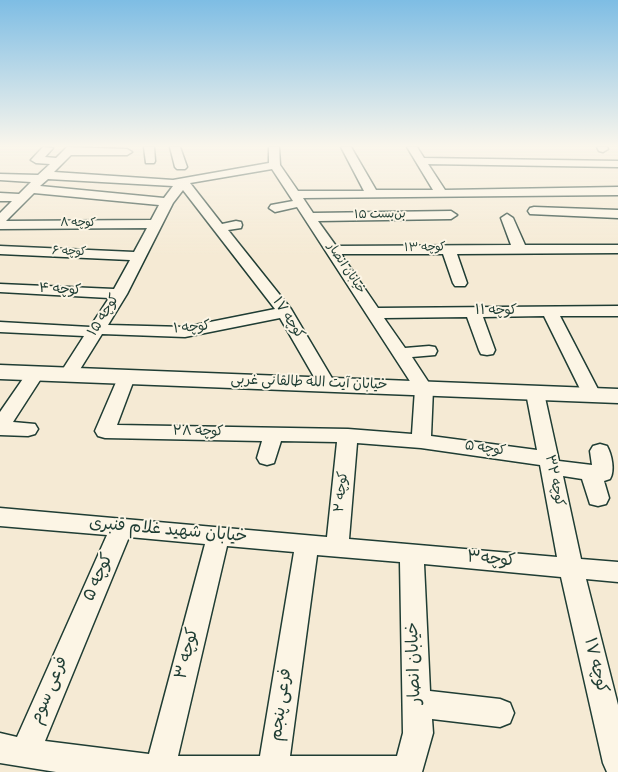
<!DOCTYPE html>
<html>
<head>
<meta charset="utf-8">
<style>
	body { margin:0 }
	canvas { display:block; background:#f5ead4 }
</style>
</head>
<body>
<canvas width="618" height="772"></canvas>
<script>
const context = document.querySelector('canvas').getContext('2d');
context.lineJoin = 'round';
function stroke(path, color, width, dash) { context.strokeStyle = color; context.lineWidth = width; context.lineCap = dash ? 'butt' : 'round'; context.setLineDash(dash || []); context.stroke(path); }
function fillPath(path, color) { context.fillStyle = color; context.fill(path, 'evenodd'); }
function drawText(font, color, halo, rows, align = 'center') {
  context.font = font + ' Dekko,"Playpen Sans Arabic",sans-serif'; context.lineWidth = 4; context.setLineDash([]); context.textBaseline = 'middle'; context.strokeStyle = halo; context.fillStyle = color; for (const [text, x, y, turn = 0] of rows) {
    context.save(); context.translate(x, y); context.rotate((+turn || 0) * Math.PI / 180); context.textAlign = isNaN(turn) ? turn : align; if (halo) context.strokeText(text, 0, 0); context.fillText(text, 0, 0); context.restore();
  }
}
const street = new Path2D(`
	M43,147L53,148L45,157L56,158L67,147L127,149L132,152L127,155H71L54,172L173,180L269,163V147H279L280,165L298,191H364L341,147H351L376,190H433L407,147H417L424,158L618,161V167L428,164L445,190L618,187V195L303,198L313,213L451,211L457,215L451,219L318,221L336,246L511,245L501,218L507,214L513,218L525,245H618V253L457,254L467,283L465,286H455L453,283L443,254H341L378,308L618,306V316H560L601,395L598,399L592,401L586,399L583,395L544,316L483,317L495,350L493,354L487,355L481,354L479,350L467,317L384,318L405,348L429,346L435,347L437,351L435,355L412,357L433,389L431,436L537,450L526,393L529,389L535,387L541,389L544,393L559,461L592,465L590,451L593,446L600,444L607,446C612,455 615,471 610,479L604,481L609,498L606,504L598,506L590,504L582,479L563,476L581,559L618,562V582L586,579L618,705V772H607L603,763L561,577L424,564L430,691L500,699L510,703L514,713L510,723L500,727L432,719L433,733L422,772H56L0,763V733L17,737L107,535L0,526V508L327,537L337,442L281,441L274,463L267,465L260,463L257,458L262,441L105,438L98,436L95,431L120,373L126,372L132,373L135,377L117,425L348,429L412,434L415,389L297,207L275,212L269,208L271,205L293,201L272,169L190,183L222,224L236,221L241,222L242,225L241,228L228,230L291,309L336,385L333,389L327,391L321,389L280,318L185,337L102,334L74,379L68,380L62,379L59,375L84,336L0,332V322L90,327L109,298L0,292V284L114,289L130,260L0,254V246L134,252L147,228L0,229V213L12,201H0V193L19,194L31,182L0,180V174L38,175L50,164L36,163L31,160ZM48,179L173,186L164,198L40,186ZM183,190L275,309L185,327L108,325L127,294L173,203ZM34,193L159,205L151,220L6,221ZM357,443L421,448L540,465L557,557L349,539ZM129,537L205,544L149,754L45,741ZM227,546L294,552L260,756H178ZM317,555L400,562L403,733L397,756H290Z
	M144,147H154L155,161L154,163H146Z
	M170,147H180L187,167L185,169H177L175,167Z
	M597,147H607L608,149L603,152L599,151Z
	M534,207L618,210V218L530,214L528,211L530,208Z
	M35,369L41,370L44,374L13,422L35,424L38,429L35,434L28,436L0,435V412L29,370Z`);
const secondary = new Path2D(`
	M0,365L618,389V403L0,379Z`);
stroke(street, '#1f3d34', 3);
stroke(secondary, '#1f3d34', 3);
fillPath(street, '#fcf5e5');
fillPath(secondary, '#fcf5e5');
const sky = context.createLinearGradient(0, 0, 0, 256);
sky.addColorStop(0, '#7ebde4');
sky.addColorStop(0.57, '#faf6ec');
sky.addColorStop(1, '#faf6ec00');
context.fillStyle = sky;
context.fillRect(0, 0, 618, 256);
drawText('12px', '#1f3d34', '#fcf5e5', [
	["بن‌بست ۱۵",380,216,-1],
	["کوچه ۸",78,224],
	["کوچه ۱۳",425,249,-1],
	["کوچه ۶",69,253,2],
	["خیابان انصار",345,269,56]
]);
drawText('14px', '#1f3d34', '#fcf5e5', [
	["کوچه ۴",60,291,3],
	["کوچه ۱۱",496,312],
	["کوچه ۱۵",105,316,-58],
	["کوچه ۱۷",287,319,57],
	["کوچه ۱",192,329,-5],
	["خیابان آیت الله طالقانی غربی",309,384,2],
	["کوچه ۲۸",198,433,1],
	["کوچه ۵",485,450,8],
	["کوچه ۳۲",553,481,78],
	["کوچه ۲",343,492,-84]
]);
drawText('17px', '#1f3d34', '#fcf5e5', [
	["خیابان شهید غلام قنبری",168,532,5],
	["کوچه۳",491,561,5],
	["کوچه ۵",100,578,-66],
	["کوچه ۳",189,654,-76],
	["خیابان انصار",416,663,-92],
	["کوچه ۱۷",594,666,76],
	["فرعی سوم",51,691,-67],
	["فرعی پنجم",283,705,-82]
]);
</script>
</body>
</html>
